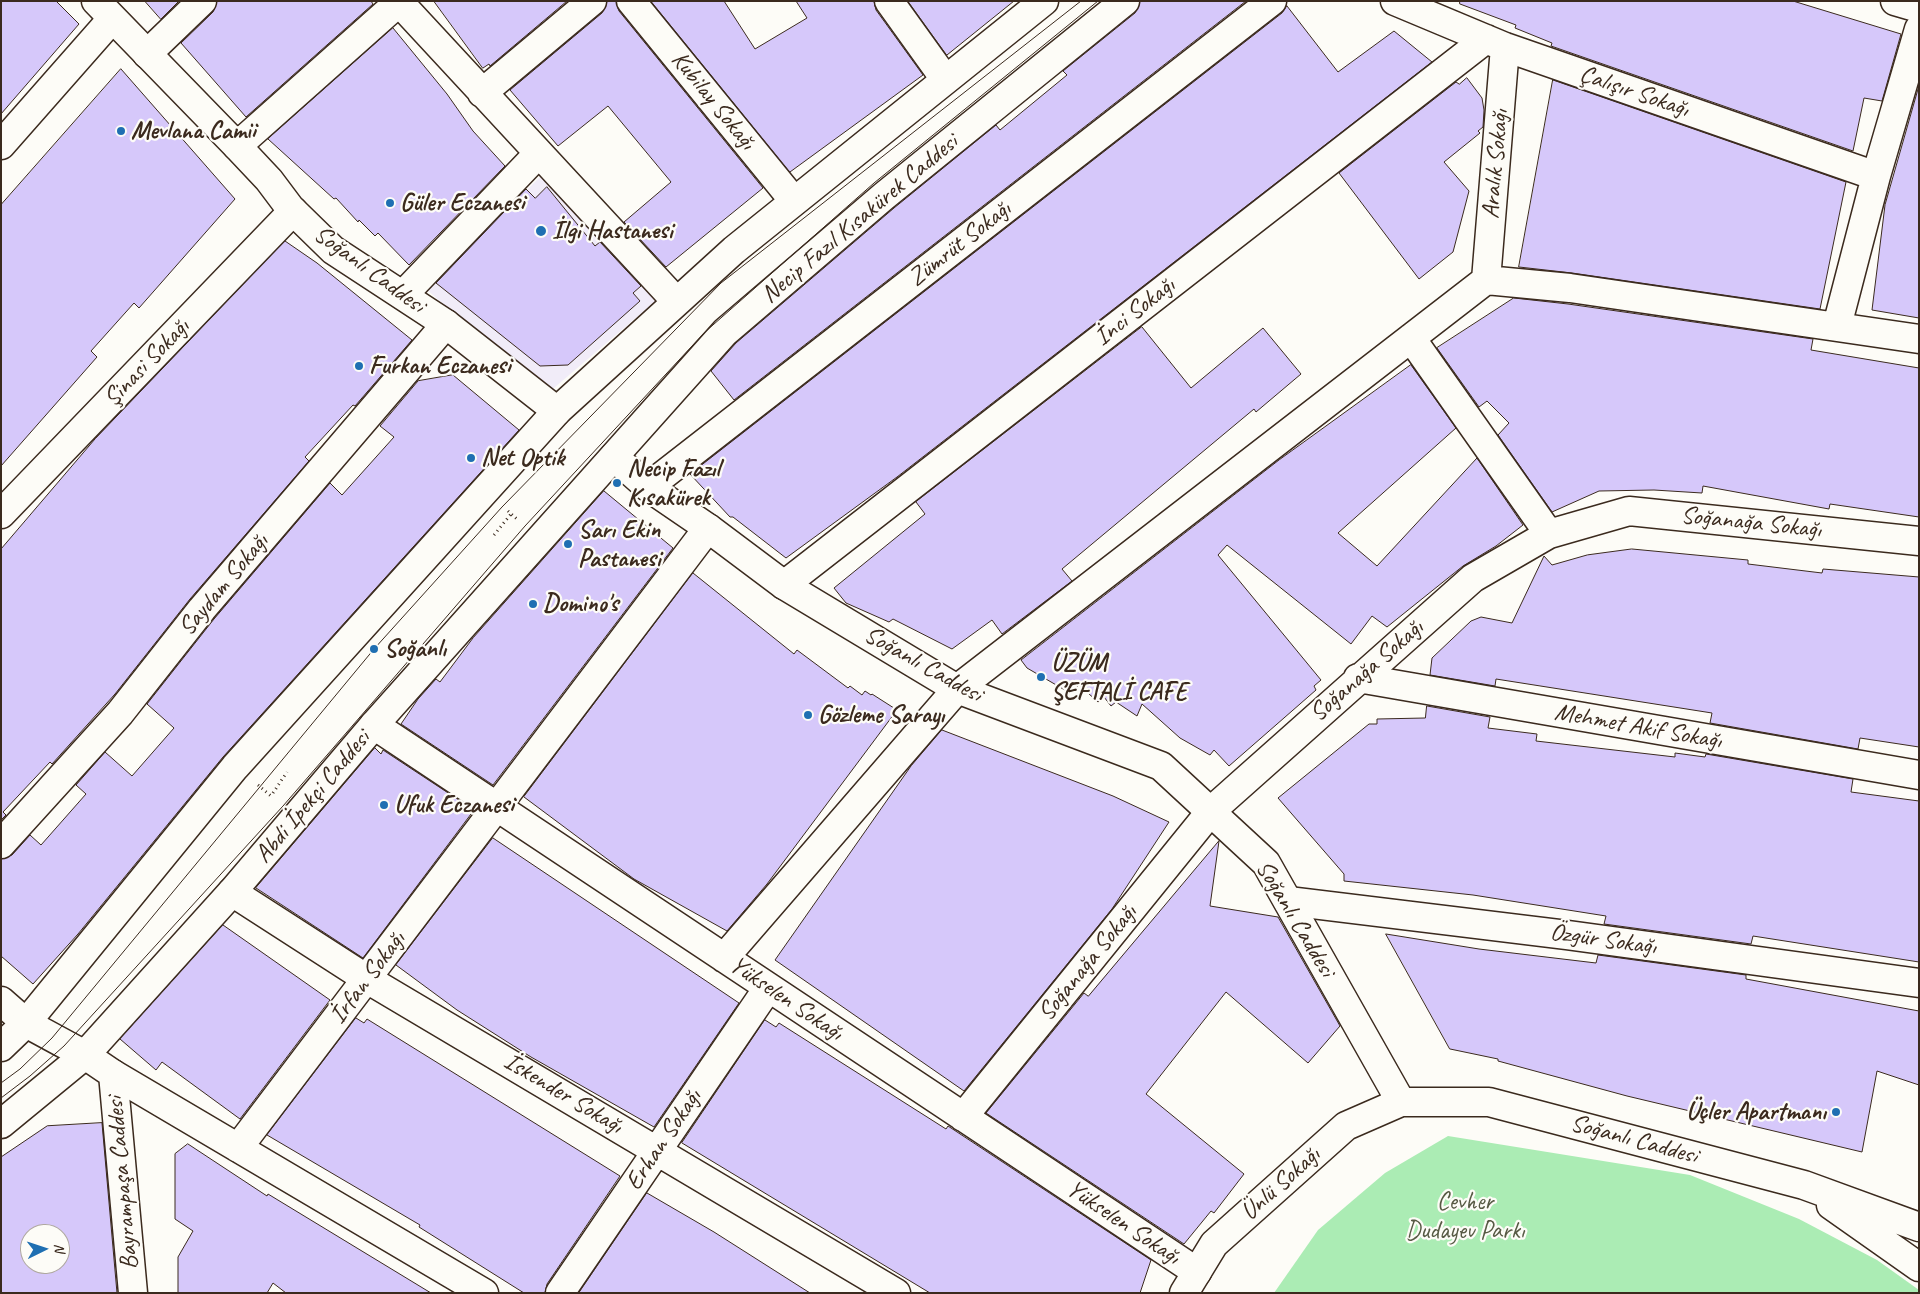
<!DOCTYPE html>
<html>
<head>
<meta charset="utf-8">
<style>
	body { margin:0 }
	#map { position:relative; width:1920px; height:1294px; overflow:hidden; background:#fdfcf7; font-family:Caveat,sans-serif }
	canvas { display:block }
	.frame { position:absolute; inset:0; border:2px solid #3b2a1e; pointer-events:none }
	.north { position:absolute; left:20px; top:1224px; width:50px; height:50px; box-sizing:border-box; background:#fdfcf7; border:1px solid #afa8a0; border-radius:50%; rotate:86deg; font-size:14px; font-weight:700; line-height:20px; text-align:center; color:#3b2a1e }
	.north::after { content:''; display:block; margin:auto; width:18px; height:22px; background:#1f6fb2; clip-path:polygon(50% 0,100% 100%,50% 72%,0 100%) }
</style>
</head>
<body>
<div id="map">
<canvas width="1920" height="1294"></canvas>
<div class="frame"></div>
<div class="north">N</div>
</div>
<script>
const context = document.querySelector('canvas').getContext('2d');
context.lineJoin = 'round';
function fillPath(path, color) { context.fillStyle = color; context.fill(path, 'evenodd'); }
function stroke(path, color, width, dash) { context.strokeStyle = color; context.lineWidth = width; context.lineCap = dash ? 'butt' : 'round'; context.setLineDash(dash || []); context.stroke(path); }
function drawText(font, color, halo, rows, align = 'center') {
  context.font = font + ' Caveat,sans-serif'; context.lineWidth = 4.5; context.setLineDash([]); context.textBaseline = 'middle'; context.strokeStyle = halo; context.fillStyle = color; for (const [text, x, y, turn = 0] of rows) {
    context.save(); context.translate(x, y); context.rotate((+turn || 0) * Math.PI / 180); context.textAlign = isNaN(turn) ? turn : align; if (halo) context.strokeText(text, 0, 0); context.fillText(text, 0, 0); context.restore();
  }
}
fillPath(new Path2D(`
	M544,173L659,298L547,394L426,289Z`), '#f1ecf8');
fillPath(new Path2D(`
	M1448,1136L1690,1175L1799,1219L1877,1260L1919,1290V1293H1274L1318,1230L1385,1173Z`), '#abecb4');
const building = new Path2D(`
	M1,1H56L79,24L1,114Z
	M145,1H179L161,19Z
	M217,1H371L373,4L246,117L181,43L213,12Z
	M434,1H567L490,66L489,64L483,68Z
	M607,1H616L619,11L763,188L666,267L624,222L671,182L608,106L558,146L510,90L602,13Z
	M651,1H724L755,49L807,18L796,1H874L876,10L923,75L790,172Z
	M908,1H1014L947,55Z
	M1140,1H1246L734,400L711,371L736,343L894,208L996,125L1000,130L1067,75L1063,71L1135,13Z
	M1460,1H1793L1901,34L1882,101L1864,98L1853,151L1551,46L1552,43L1515,28L1516,25L1460,4Z
	M1287,6L1338,72L1394,31L1432,62L897,477L786,558L733,517H730L690,474L1282,13Z
	M393,28L447,94L473,131L505,166L409,265L378,233L375,236L359,220L358,222L336,198L334,199L268,139Z
	M121,69L235,199L139,308L134,303L91,351L97,357L1,466V205Z
	M1467,78L1482,98L1484,110L1483,127L1478,131L1480,133L1444,162L1469,191L1453,252L1419,279L1339,173L1456,82L1459,84Z
	M1553,80L1846,182L1820,309L1572,273L1519,267Z
	M1919,86V318L1872,310L1885,205Z
	M547,187L595,246L600,242L641,286L633,293L640,301L568,365L540,366L436,283L526,189L535,198Z
	M285,241L317,263L412,340L355,406L353,405L305,457L309,461L190,599L115,694L52,764L50,762L3,812L6,815L1,820V549L95,439Z
	M1514,298L1568,304L1813,339L1811,350L1919,368V517L1830,504L1829,509L1703,486L1702,493L1654,490L1599,491L1552,512L1498,435L1509,423L1487,401L1479,407L1437,348Z
	M1142,327L1191,388L1263,328L1301,374L1256,412L1254,409L1062,569L1072,581L1002,634L992,620L952,649L893,619L889,622L846,603L834,588L925,514L916,502Z
	M1411,365L1456,428L1338,533L1377,566L1477,458L1523,525L1496,546L1463,566L1387,627L1372,616L1351,644L1227,545L1218,555L1321,680L1314,686L1316,690L1229,766L1214,750L1210,755L1180,738L1142,704L1137,716L1116,702L1111,706L1104,697L1098,702L1079,685L1070,693L1027,668L1021,660L1279,460Z
	M453,375L519,430L223,757L78,934L33,984L1,956V859L12,855L30,835L41,845L86,794L76,785L105,752L132,776L174,728L147,704L214,619L330,483L342,495L394,437L380,426L418,381Z
	M604,491L673,548L493,785L401,724L418,699L436,679L440,682L473,638Z
	M1632,549L1748,560V564L1822,573L1823,569L1919,577V747L1860,738L1858,749L1710,723L1712,713L1496,679L1495,686L1430,675L1432,658L1471,621L1481,617L1512,623L1544,556L1552,565L1587,555Z
	M693,573L794,654L797,650L848,688L850,686L862,695L865,691L871,695L872,694L897,710L767,884L727,931L634,879L524,797Z
	M1427,706L1490,717L1488,728L1537,734L1536,741L1675,757V753L1705,757L1706,754L1853,779L1851,792L1919,801V962L1753,936L1751,944L1604,924L1606,916L1473,895L1344,881V874L1278,798L1369,724H1377V719L1425,718Z
	M942,730L1113,796L1169,822L1112,909L964,1091L775,960L911,766Z
	M375,748L381,754L383,750L474,810L363,958L256,888Z
	M493,838L739,1003L654,1127L531,1057L457,1010L396,965Z
	M1219,841L1210,906L1278,917L1340,1026L1308,1063L1226,992L1146,1094L1244,1174L1214,1213L1211,1211L1184,1244L986,1113L1084,993L1088,996Z
	M223,925L330,1000L240,1119L162,1062L156,1070L120,1039Z
	M1386,934L1479,949L1596,963L1598,955L1746,975V979L1919,1011V1085L1877,1071L1862,1152L1627,1096L1498,1061V1059L1450,1049Z
	M356,1018L364,1023L367,1019L620,1176L547,1284L545,1293H524L419,1227L420,1225L267,1135Z
	M765,1020L776,1027L779,1023L946,1129L948,1126L1151,1260L1140,1293H930L682,1143Z
	M102,1123L117,1293H1V1157L47,1126ZM30,1234H60V1264H30Z
	M188,1144L267,1196L268,1194L431,1293H286L273,1283L267,1293H178V1257L193,1231L175,1219V1154Z
	M647,1193L714,1232L810,1293H579Z`);
fillPath(building, '#d6c8fa');
stroke(building, '#3b2a1e', 1);
const minor = new Path2D(`
	M398,1L676,301
	M631,1L794,201
	M889,1L945,79
	M1395,1L1505,47L1876,176
	M1895,1L1919,8
	M147,54L202,1
	M482,93L592,1
	M1,145L112,19
	M237,146L399,2
	M1486,280L1505,47
	M403,295L538,154
	M1837,326L1876,176L1919,29
	M1411,338L1549,534
	M648,487L1272,1
	M1,514L293,211
	M784,585L1486,39
	M1358,678L1919,775
	M374,725L1197,1272
	M1,844L120,713L202,609L446,324
	M232,892L367,979L896,1293
	M1288,901L1567,935L1919,983
	M724,958L957,689L1486,280L1570,288L1919,339
	M1,1001L26,1023L85,1055
	M113,1074L484,1293
	M963,1117L1211,811L1473,578L1549,534L1629,511L1919,541
	M238,1148L708,528
	M560,1293L768,988`);
const tertiary = new Path2D(`
	M96,1L237,146L269,180L290,208L333,250L446,324L557,411
	M614,457L648,487L708,528L784,585L957,689L1161,766L1266,863L1401,1102H1489L1804,1185L1919,1227
	M85,1055L113,1074L133,1293
	M1831,1205L1919,1267
	M1184,1293L1214,1244L1346,1126L1401,1102`);
const secondary = new Path2D(`
	M1,1047L26,1023L235,767L557,411L734,250L1044,1
	M1,1124L85,1055L232,892L374,725L725,332L884,196L1125,1`);
stroke(minor, '#3b2a1e', 31);
stroke(tertiary, '#3b2a1e', 31);
stroke(secondary, '#3b2a1e', 31);
stroke(new Path2D(`
	M508,511L518,520
	M494,535L511,514
	M258,785L272,797
	M273,793L287,772`), '#3b2a1e', 3, [1, 4]);
stroke(minor, '#fdfcf7', 28);
stroke(tertiary, '#fdfcf7', 28);
stroke(secondary, '#fdfcf7', 28);
stroke(new Path2D(`
	M1,1083L20,1069L52,1038L374,649L502,507L721,283L1081,1
	M1,1098L30,1076L64,1046L283,806L525,526L705,332L874,183L1098,1`), '#3b2a1e', 1);
for (const [x, y, r, color] of [
	[121,131,5,"#1f6fb2"],
	[390,203,5,"#1f6fb2"],
	[541,231,6,"#1f6fb2"],
	[359,366,5,"#1f6fb2"],
	[471,458,5,"#1f6fb2"],
	[617,483,5,"#1f6fb2"],
	[568,544,5,"#1f6fb2"],
	[533,604,5,"#1f6fb2"],
	[374,649,5,"#1f6fb2"],
	[1041,677,5,"#1f6fb2"],
	[808,715,5,"#1f6fb2"],
	[384,805,5,"#1f6fb2"],
	[1836,1112,5,"#1f6fb2"]
]) { const dot = new Path2D(); dot.arc(x, y, r, 0, 2 * Math.PI); context.fillStyle = color; context.fill(dot); stroke(dot, '#fdfcf7', 2); }
drawText('25px', '#3b2a1e', '#fdfcf7', [
	["Çalışır Sokağı",1634,92,19],
	["Kubilay Sokağı",713,101,51],
	["Aralık Sokağı",1496,164,-85],
	["Necip Fazıl Kısakürek Caddesi",860,219,-40],
	["Zümrüt Sokağı",960,244,-38],
	["Soğanlı Caddesi",369,270,36],
	["İnci Sokağı",1135,312,-38],
	["Şinasi Sokağı",147,363,-46],
	["Soğanağa Sokağı",1751,523,6],
	["Saydam Sokağı",224,585,-50],
	["Soğanlı Caddesi",923,665,29],
	["Soğanağa Sokağı",1367,671,-41],
	["Mehmet Akif Sokağı",1638,727,10],
	["Abdi İpekçi Caddesi",313,797,-50],
	["Soğanlı Caddesi",1295,919,59],
	["Özgür Sokağı",1603,940,8],
	["Soğanağa Sokağı",1088,963,-51],
	["İrfan Sokağı",368,978,-53],
	["Yükselen Sokağı",786,999,34],
	["İskender Sokağı",563,1094,31],
	["Erhan Sokağı",664,1140,-56],
	["Soğanlı Caddesi",1634,1140,15],
	["Bayrampaşa Caddesi",123,1183,-95],
	["Ünlü Sokağı",1281,1184,-42],
	["Yükselen Sokağı",1123,1223,34]
]);
drawText('bold 25px', '#3b2a1e', '#fdfcf7', [
	["Mevlana Camii",131,131],
	["Güler Eczanesi",400,203],
	["İlgi Hastanesi",552,231],
	["Furkan Eczanesi",369,366],
	["Net Optik",481,458],
	["Necip Fazıl",627,469],
	["Kısakürek",627,498],
	["Sarı Ekin",578,530],
	["Pastanesi",578,559],
	["Domino's",543,604],
	["Soğanlı",384,649],
	["ÜZÜM",1051,663],
	["ŞEFTALİ CAFE",1051,692],
	["Gözleme Sarayı",818,715],
	["Ufuk Eczanesi",394,805],
	["Üçler Apartmanı",1826,1112,"right"]
], 'left');
drawText('25px', '#575a44', '#fdfcf7', [
	["Cevher",1465,1202],
	["Dudayev Parkı",1465,1231]
]);
</script>
</body>
</html>
